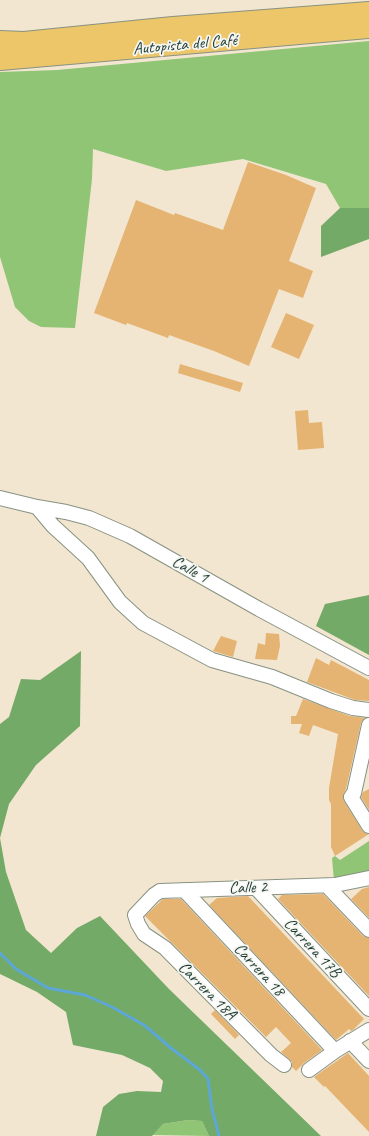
<!DOCTYPE html>
<html>
<head>
<meta charset="utf-8">
<style>
	body { margin:0 }
	canvas { display:block; background:#f2e6d0 }
</style>
</head>
<body>
<canvas width="369" height="1136"></canvas>
<script>
const context = document.querySelector('canvas').getContext('2d');
context.lineJoin = 'round';
function fillPath(path, color) { context.fillStyle = color; context.fill(path, 'evenodd'); }
function stroke(path, color, width, dash) { context.strokeStyle = color; context.lineWidth = width; context.lineCap = dash ? 'butt' : 'round'; context.setLineDash(dash || []); context.stroke(path); }
function drawText(font, color, halo, rows, align = 'center') {
  context.font = font + ' Caveat,sans-serif'; context.lineWidth = 3.5; context.setLineDash([]); context.textBaseline = 'middle'; context.strokeStyle = halo; context.fillStyle = color; for (const [text, x, y, turn = 0] of rows) {
    context.save(); context.translate(x, y); context.rotate((+turn || 0) * Math.PI / 180); context.textAlign = isNaN(turn) ? turn : align; if (halo) context.strokeText(text, 0, 0); context.fillText(text, 0, 0); context.restore();
  }
}
fillPath(new Path2D(`
	M369,41V208H340L326,184L243,159L166,171L93,149L92,179L75,328L41,327L29,321L15,307L0,257V72L57,70Z
	M369,841V873L334,881L332,858L335,856L340,860Z
	M188,1120L202,1121L209,1136L152,1135L163,1124Z`), '#91c576');
fillPath(new Path2D(`
	M340,208H369V239L321,257V226Z
	M369,595V655L316,626L325,604Z
	M81,651L80,726L36,765L9,804L0,838L6,872L26,930L51,953L77,928L100,916L169,989L321,1136H209L202,1121L188,1120L163,1124L152,1136H96L103,1107L119,1094L137,1091L161,1092L163,1081L150,1068L122,1055L73,1045L66,1012L37,992L0,974V724L9,717L21,679L40,680Z`), '#74aa67');
stroke(new Path2D(`
	M0,953L16,969L48,988L85,995L112,1007L144,1025L171,1048L200,1070L208,1079L212,1109L219,1136`), '#5ca7d5', 3);
fillPath(new Path2D(`
	M248,162L286,175L316,188L289,261L313,271L303,298L279,289L249,366L214,351L169,335L168,338L127,323L126,325L94,313L136,200L174,215L175,213L223,230Z
	M286,313L314,325L299,359L271,347Z
	M180,364L243,383L240,392L178,373Z
	M308,410L309,423L322,422L324,448L298,450L295,411Z
	M266,633L279,634L280,646L277,660L255,659L258,643L265,645Z
	M221,636L237,641L233,657L213,651Z
	M316,658L329,665L331,660L369,680V701L355,700L307,682Z
	M303,699L350,716L365,718L361,723L346,789L343,797L344,801L362,830L365,833L369,834L335,856L331,847V804L329,800V788L338,734L313,725L309,736L299,733L302,724H291V716H296Z
	M369,789V810L361,797L363,792Z
	M369,887V918L351,899L362,889Z
	M323,894L363,936L369,938V996L278,899L282,895Z
	M248,896L364,1019L353,1030L351,1031L349,1029L336,1040L209,905L217,898Z
	M163,899H181L322,1050L304,1063L296,1071L292,1067V1062L289,1059L281,1052L291,1043L276,1027L266,1037L145,916Z
	M215,1010L239,1035L235,1039L211,1014Z
	M348,1053L369,1076V1132L325,1086L324,1087L314,1077Z`), '#e5b473');
const minor = new Path2D(`
	M0,498L37,507L66,512L89,518L130,536L259,609L369,668
	M37,507L53,526L88,558L120,602L143,623L212,660L272,677L331,701L353,708L369,710
	M369,725L354,793L351,797L369,826
	M327,886L369,930
	M256,888L369,1009
	M184,890L335,1051
	M350,1041L369,1061
	M284,1065L271,1055L165,948L144,934L138,924L135,915L154,895L160,891L335,885L369,878
	M309,1070L335,1051L369,1030`);
const highway = new Path2D(`
	M0,41L24,42L173,27L369,12
	M0,60L369,28`);
stroke(minor, '#889282', 16);
stroke(highway, '#889282', 22);
stroke(minor, '#fff', 14);
stroke(highway, '#ecc669', 20);
drawText('17px', '#1f3d34', '#f6f6f2', [
	["Autopista del Café",185,45,-5],
	["Calle 1",190,570,29],
	["Calle 2",248,888,-2],
	["Carrera 17B",312,948,47],
	["Carrera 18",259,970,47],
	["Carrera 18A",207,991,45]
]);
</script>
</body>
</html>
